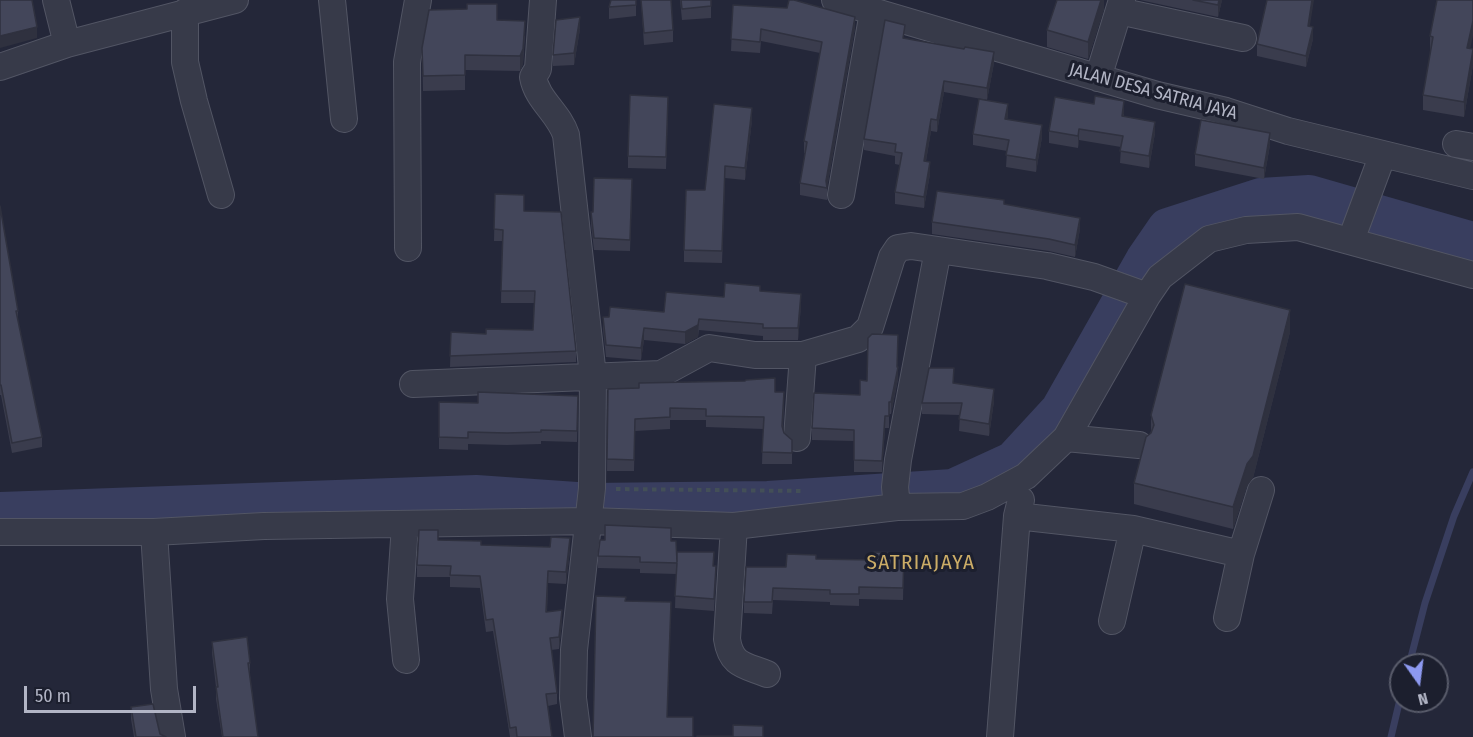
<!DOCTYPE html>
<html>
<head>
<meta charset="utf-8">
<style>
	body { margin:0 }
	#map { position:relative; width:1473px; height:737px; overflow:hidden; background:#242739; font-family:"Fira Sans Condensed",sans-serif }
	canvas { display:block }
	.north { position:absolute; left:1389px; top:653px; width:60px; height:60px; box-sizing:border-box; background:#1c1f2e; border:2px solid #585b6a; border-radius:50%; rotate:166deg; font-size:16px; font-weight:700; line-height:24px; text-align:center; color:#b2b5c5 }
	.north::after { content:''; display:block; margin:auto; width:21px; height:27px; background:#8d99f0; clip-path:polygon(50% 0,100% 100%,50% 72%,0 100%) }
	.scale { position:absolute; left:24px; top:686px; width:172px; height:27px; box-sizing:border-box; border:3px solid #b2b5c5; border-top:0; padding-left:8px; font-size:18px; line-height:21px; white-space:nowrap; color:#b2b5c5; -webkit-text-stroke:4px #1c1f2e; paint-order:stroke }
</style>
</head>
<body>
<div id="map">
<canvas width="1473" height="737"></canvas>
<div class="north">N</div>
<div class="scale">50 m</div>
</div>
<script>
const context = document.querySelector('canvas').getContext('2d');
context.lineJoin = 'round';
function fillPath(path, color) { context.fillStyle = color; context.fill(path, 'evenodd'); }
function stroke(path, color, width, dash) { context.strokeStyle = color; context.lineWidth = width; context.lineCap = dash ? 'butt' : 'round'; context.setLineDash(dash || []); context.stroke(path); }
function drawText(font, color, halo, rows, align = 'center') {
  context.font = font + ' "Fira Sans Condensed",sans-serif'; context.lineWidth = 6; context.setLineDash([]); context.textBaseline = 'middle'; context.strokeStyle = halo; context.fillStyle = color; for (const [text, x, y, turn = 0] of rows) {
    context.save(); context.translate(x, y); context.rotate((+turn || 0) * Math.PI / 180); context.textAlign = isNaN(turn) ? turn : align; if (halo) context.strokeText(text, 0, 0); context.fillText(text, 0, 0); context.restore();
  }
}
fillPath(new Path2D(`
	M1309,196L1361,211L1351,240L1246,230L1177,263L1066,438L987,497L734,526L0,532V512L97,511L476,496L590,504L768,502L953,490L1014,462L1061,411L1146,261L1168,229L1261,199Z`), '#27343b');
fillPath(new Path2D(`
	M1366,204L1473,234V275L1351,240Z`), '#393e5f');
stroke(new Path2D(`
	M1409,665L1425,603L1454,516L1473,472
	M1391,737L1401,695`), '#393e5f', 7);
stroke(new Path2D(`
	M0,513L476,496L590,504L768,502L953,490L1014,462L1061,411L1146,261L1168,229L1261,199L1309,196L1473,243`), '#393e5f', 42);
const minor = new Path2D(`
	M56,0L67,44
	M332,0L344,119
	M543,0L538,69L533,77C537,100 559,113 566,135L593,376L592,488L574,650L573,698L578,737
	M835,0L1157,95L1226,111L1288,131L1473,176
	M1119,11L1243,38
	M185,12V62L194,101L221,195
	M0,67L67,44L235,0
	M1098,78L1122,0
	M1456,144L1473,147
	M841,195L873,12
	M1351,240L1383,154
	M408,248L407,62L418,0
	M413,384L661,374L709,348L755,355H803L858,339L870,327L892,257L898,248L911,246L1047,266L1094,277L1147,296
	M797,438L803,355
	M1066,438L1139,445
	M897,507L895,487L898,460L938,250
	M1017,516L1133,529L1241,554L1261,490
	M405,525L400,599L406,660
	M734,526L727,639C731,666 745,665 767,674
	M0,532H154L264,526L589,521L734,526L897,507L963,506L987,497L1026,476L1066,438L1147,296L1160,277L1209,239L1246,230L1298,227L1473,275
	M154,532L164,689L172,737
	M1227,618L1241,554
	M1112,621L1133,529
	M1000,737L1017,516L1021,500`);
stroke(minor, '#525564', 28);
stroke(new Path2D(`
	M616,489L804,491`), '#434f57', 4, [4.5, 4.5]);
stroke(minor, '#373a49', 26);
fillPath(new Path2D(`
	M636,0V16L609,19V7Z
	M641,0L673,30V42L644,45Z
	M680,0H711V18L682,20Z
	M1104,0V9L1088,59L1047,47V30Z
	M1140,0H1222L1218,17Z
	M733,5L855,28L827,188V200L800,195V183L805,153H804V141L820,53L761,41L760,53L731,51Z
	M497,20L525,36L523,64L520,71L465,70V90L423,91L422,48Z
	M1310,26L1313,39L1306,67L1257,56V44Z
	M580,29L574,65L553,66V55Z
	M1430,36L1473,49V65L1464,117L1423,110V95L1431,51H1430Z
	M905,38L994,63L987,100L944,92L937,132L931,131L926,161L930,174L924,208L895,204V192L900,165L895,164V156L864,150V139Z
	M668,108L666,169L628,168V156Z
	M1124,113V116L1155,133L1149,168L1120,163L1121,147L1079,140L1078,148L1049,143V131Z
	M1008,116L1007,119L1042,137L1036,172L1006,167L1007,151L973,145V134Z
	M752,120L745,180L725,178L722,263L684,262V250L705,190Z
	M1270,145L1264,179L1195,166V154Z
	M632,191L630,251L594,250L591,224V212H593Z
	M495,194L524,211L576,351V362L450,367L451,332L486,334L533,330L534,303H501L502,241H494Z
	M1004,204L1080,229L1075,257L1049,251L932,234V222Z
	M0,206L18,311V321L42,437V447L12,453L1,395H0Z
	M760,291L801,306L798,340H763V336L699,330L698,337L685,344L644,340L641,360L606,357L603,329V317L664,312L724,297Z
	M1290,332L1253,478L1247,486L1233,529L1134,504V483L1151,431V415Z
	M897,367L898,379L891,414H889V428H885L882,472H854V441L812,440V428L860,395L867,381Z
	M954,383L994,401L989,436L959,431L960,415L922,414V403Z
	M608,389L775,392L784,404L783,429L784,433L792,440V464H762L763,429L706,427V420H670V429L635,431L634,471H607Z
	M578,396L577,442L541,441V444L507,445L468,444V450L439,449V402L478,403Z
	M438,540L481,545L570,550L566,584L548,583L547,612L562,622L559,649L551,650L557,693V704L548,706L552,737H510L493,631L486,632L480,588L450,587V577H417V565Z
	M671,541L677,562L713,566L716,578L714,611L675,608L676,574L640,573V569L598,568V556Z
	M904,553L903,600L859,599V606L830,605V602L773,600L772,614L744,613V602L786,567L816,559L874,560Z
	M212,642L250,663V675L258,737H222L216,699V687L212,653Z
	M131,707L160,734L166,737H134L131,719Z`), '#3a3c4d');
fillPath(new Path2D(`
	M1101,0H1104V9L1088,59V42Z
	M1219,0H1222L1218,17V5Z
	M1312,0H1314L1308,38V26Z
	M580,17V29L574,65V53Z
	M855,17V28L827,188L826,181Z
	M525,21L523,64L520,71V56Z
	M1473,21V36L1467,63V48Z
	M37,27V38L0,48V36Z
	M1313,27V39L1306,67V56Z
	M1473,50V65L1464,117V102Z
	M994,52V63L987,100V88Z
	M944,81V92L937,132V120Z
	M1124,101V113L1122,128V116Z
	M1008,104V116L1005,131V119Z
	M752,108V120L745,180V168Z
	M931,119V131L924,173V161Z
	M1155,122V133L1149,168V156Z
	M1042,125V137L1036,172V160Z
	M1079,129V140L1078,148V136Z
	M1270,133V145L1264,179V168Z
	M930,162V174L924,208V197Z
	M1080,218V229L1075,257V245Z
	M801,294V306L798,340V328Z
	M1290,310V332L1253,478L1247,486L1233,529V507Z
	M699,319L698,337L685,344V332Z
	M644,328V340L641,360V348Z
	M898,367V379L891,414V402Z
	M994,389V401L989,436V424Z
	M885,416V428L882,472V461Z
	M570,538V550L566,584V572Z
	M562,610V622L559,649V637Z`), '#2f313f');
const building = new Path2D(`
	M0,0H32L37,27L0,36Z
	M611,0H636V5L609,7Z
	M641,0H671L673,30L644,33Z
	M681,0H711V6L682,9Z
	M789,0H794L855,17L826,181L827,188L800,183L807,142L804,141L822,42L761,29L760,42L731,39L733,5L787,8Z
	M1057,0H1101L1088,42L1047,30Z
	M1193,0H1219L1218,5Z
	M1267,0H1312L1308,26L1313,27L1306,56L1257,44Z
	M1437,0H1473V21L1467,48L1473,49V50L1464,102L1423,95L1433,37L1430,36Z
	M467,4H497V20L525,21L523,49L520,56L465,55V75L423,76L422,48L429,10L467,9Z
	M580,17L574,53L553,55L556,20Z
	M885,20L905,25L903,38L964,49L965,47L994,52L987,88L944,81L937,120L931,119L924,161L930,162L924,197L895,192L902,153L895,152L896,144L864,139Z
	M630,95L668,97L666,157L628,156Z
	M1095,96L1124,101L1122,116L1155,122L1149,156L1120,151L1123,136L1079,129L1078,136L1049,131L1055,97L1094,104Z
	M979,99L1008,104L1005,119L1042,125L1036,160L1006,155L1009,140L973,134Z
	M714,104L752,108L745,168L725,166L722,251L684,250L686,190H705Z
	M1201,120L1270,133L1264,168L1195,154Z
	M594,178L632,179L630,240L594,238L591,212H593Z
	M937,191L1004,200V204L1080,218L1075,245L1049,239L932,222Z
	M495,194L524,195V211L561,212L576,351L450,356L451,332L486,334V329L533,330L535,291H501L503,230L494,229Z
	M0,206L18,311H16L42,437L12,443L1,385H0Z
	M725,283L760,286V291L801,294L798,328H763V324L699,319L698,325L685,332L644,328L641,348L606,345L603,317H609L610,307L664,312L666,292L724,297Z
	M1185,284L1290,310L1253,456L1247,464L1233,507L1134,483L1146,437L1151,433L1154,425L1151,415Z
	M872,334L898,335L897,367H898L891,402H889V416H885L882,461L854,460V430L812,428L814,393L860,395V380L867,381L868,338Z
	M929,368H954L953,383L994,389L989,424L959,419L962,403H922Z
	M775,378V392H784L782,426L784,433L792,440V453L762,452L764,417L706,416V409L670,408V417L635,419L634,460L607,459L608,389L639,388V383L745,381L746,380Z
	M478,392L578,396L577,431L541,430V432L507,433L468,432V438L439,437V402L478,403Z
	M605,525L671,528V541H676L677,562V552H714L713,566H716L714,599L675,596L677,563L640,562V557L598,556L600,540H605Z
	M419,530H438V540L481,541V545L550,547L551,537L570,538L566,572L548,571L546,612L562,610L559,637L550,638L557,693L546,694L552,737H517L516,727L510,728L493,619L486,620L480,576L450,575L451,566L417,565Z
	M874,552L904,553L903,588L859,587V594H830V590L773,588L772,602H744L746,567H786L787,554L816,555V559L874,560Z
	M596,596L626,597L625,601L671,602L667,717H693V737H593Z
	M247,637L250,663H248L258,737H223L216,687H218L212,642Z
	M153,704L160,734L166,737H136L131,707Z
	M733,725L763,726V737H697V736H733Z`);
fillPath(building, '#43465a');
stroke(building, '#2f313f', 1.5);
drawText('18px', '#b2b5c5', '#1c1f2e', [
	["JALAN DESA SATRIA JAYA",1153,92,15]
]);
context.letterSpacing = '1.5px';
drawText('21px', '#ccad67', '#1c1f2e', [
	["SATRIAJAYA",921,563]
]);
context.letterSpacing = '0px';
</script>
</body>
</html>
